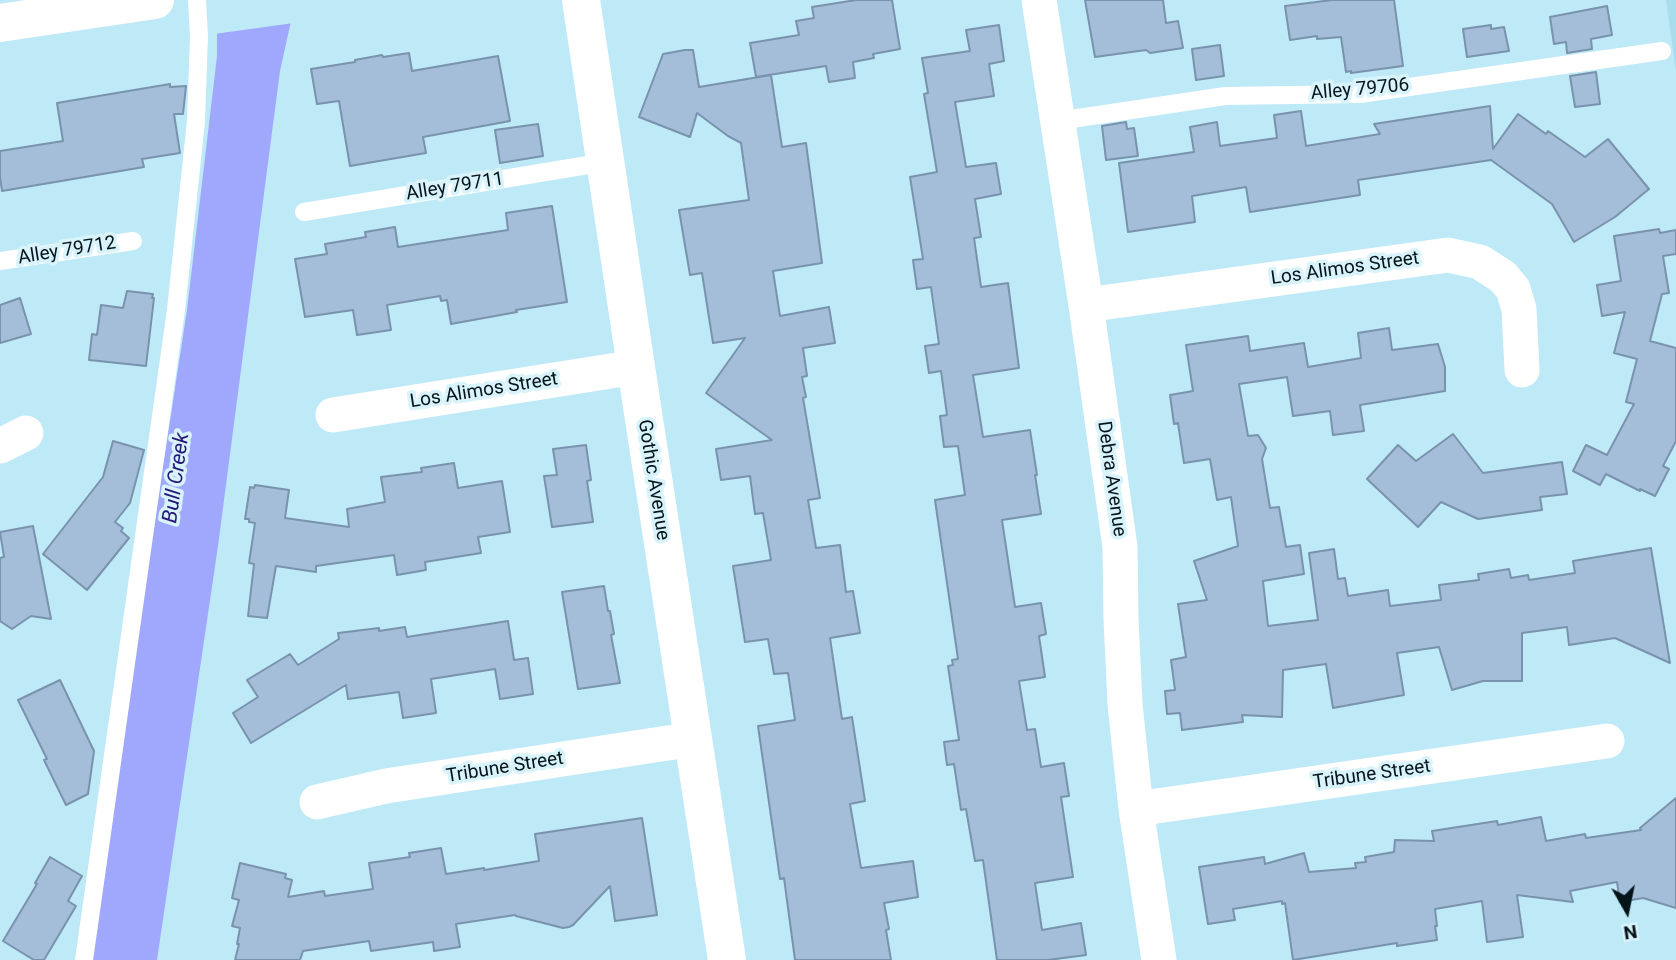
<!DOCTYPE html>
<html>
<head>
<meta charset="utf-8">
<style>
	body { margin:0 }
	#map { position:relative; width:1676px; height:960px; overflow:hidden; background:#bee9f7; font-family:Roboto,sans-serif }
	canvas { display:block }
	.north { position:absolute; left:1592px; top:876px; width:70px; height:70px; -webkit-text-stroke:5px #d9f3fb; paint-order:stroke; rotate:171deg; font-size:19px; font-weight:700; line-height:28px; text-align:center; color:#041419 }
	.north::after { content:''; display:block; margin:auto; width:24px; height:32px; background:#041419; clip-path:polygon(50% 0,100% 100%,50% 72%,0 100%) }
</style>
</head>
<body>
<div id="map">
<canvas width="1676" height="960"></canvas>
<div class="north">N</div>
</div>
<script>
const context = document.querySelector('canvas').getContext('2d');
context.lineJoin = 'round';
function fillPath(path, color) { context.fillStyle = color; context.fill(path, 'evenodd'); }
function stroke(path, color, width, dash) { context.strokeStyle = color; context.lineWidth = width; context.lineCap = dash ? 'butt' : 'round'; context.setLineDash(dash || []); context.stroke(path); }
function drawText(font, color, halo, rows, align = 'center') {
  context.font = font + ' Roboto,sans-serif'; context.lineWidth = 7; context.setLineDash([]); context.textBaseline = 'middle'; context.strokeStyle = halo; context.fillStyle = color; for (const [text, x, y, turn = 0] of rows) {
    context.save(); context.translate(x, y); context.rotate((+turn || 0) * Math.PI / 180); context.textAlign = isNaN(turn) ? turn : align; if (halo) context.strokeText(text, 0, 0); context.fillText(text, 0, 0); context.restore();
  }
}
fillPath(new Path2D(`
	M1666,0H1676V71Z`), '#a9dced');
fillPath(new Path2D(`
	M291,21L280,71L218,546L157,960H92L148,565L187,310L217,56V27Z`), '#a0a8fd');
fillPath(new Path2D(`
	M216,0H295L294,23L214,34Z`), '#bee9f7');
const building = new Path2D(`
	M856,0H892L900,49L873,54L874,58L853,62L855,78L829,82L826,66L756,77L750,43L799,35L796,21L814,18L812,7Z
	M1085,0H1163L1166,23L1178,21L1183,48L1150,53L1146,50L1095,57Z
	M1332,0H1394L1403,66L1351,73V71L1346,72L1341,37L1317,39V36L1290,40L1285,6Z
	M1607,6L1612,35L1591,39L1592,49L1567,53L1566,42L1554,44L1550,17Z
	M999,25L1004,61L989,64L994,96L955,102L966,167L996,163L1001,194L975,199L981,237L974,238L981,287L1008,283L1019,368L973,375L983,437L1030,430L1037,475H1035L1041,514L1002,520L1015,607L1041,603L1046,634L1039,636L1045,677L1019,681L1027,730L1035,729L1041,767L1064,763L1069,796L1061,797L1073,877L1035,883L1042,930L1081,923L1086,955L1048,960H997L983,860L975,861L966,809L961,810L954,764L947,765L944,742L959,740L948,666L953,665L952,660L958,659L935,500L965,495L958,446L944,447L940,416L947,415L941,371L929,373L925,346L939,344L931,287L917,289L913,260L923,259L910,177L937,172L924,94L928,93L922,58L970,51L966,30Z
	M1491,25V29L1504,27L1509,51L1467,57L1463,29Z
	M1220,45L1224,76L1196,80L1192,49Z
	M685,50H693L699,87L771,75L782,147L806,143L822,263L773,271L780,316L829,307L835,343L803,348L807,376L802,377L806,397L803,398L820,498L808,500L816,548L840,545L846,592L853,591L860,633L830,638L842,719L852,717L865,801L850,804L861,868L913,861L918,897L884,903L889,929L886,930L891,960H795L784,878L780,879L758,726L795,720L788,673L774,674L768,639L745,642L733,566L771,560L763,513L755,514L750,476L721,480L716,449L772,440L706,393L745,338L713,343L702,273L690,275L679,210L749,200L741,143L728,136L697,113L690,137L639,117L663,54Z
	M409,53L412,71L498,56L510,121L423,137L426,153L350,166L339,101L317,104L311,69L355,62V60L382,55L383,57Z
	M1596,72L1600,104L1575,107L1570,76Z
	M170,84V87L186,86L183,114H174L180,153L142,159L144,167L2,191L0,177V151L63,141L57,103Z
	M1490,106L1493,149L1518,114L1546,134L1548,131L1585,157L1608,139L1649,189L1615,217L1574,242L1552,204L1491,160L1358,180L1360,195L1250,212L1246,187L1192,196L1195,222L1128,232L1119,163L1194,152L1190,127L1217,122L1220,146L1277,138L1274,115L1301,111L1306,146L1380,134L1374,124Z
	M1126,122L1127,129L1134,128L1138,156L1106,160L1102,126Z
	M538,124L543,156L500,163L495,130Z
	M552,206L567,302L516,310L517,312L451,324L447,300L441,301L440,296L387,305L391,330L357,335L353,310L305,317L295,259L327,254L325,244L366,237L365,232L395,227L398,247L508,230L506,213Z
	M1659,229L1660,233L1676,230V254L1663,256L1669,293L1662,294L1650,341L1676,348V441L1663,466L1669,469L1655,496L1640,489V491L1606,474L1600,485L1573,471L1586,445L1607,455L1634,404L1626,402L1637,359L1614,353L1625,312L1602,316L1597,285L1621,281L1614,236Z
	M127,291L153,294L152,298H154L146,366L89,360L92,334L97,335L101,305L123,308Z
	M20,298L31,334L0,343V305Z
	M1389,328L1392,350L1438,344L1445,367V391L1360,405L1364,431L1333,435L1330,411L1293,416L1287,377L1239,384L1248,436L1258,435L1266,448L1262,459L1270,508L1279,507L1286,547L1300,545L1304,574L1263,581L1268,626L1318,620L1309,553L1334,549L1338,579L1345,578L1348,596L1388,590L1390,606L1441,600L1439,585L1479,580L1478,574L1509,569L1511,578L1528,575L1529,580L1575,573L1573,561L1651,548L1670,663L1615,638L1569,645L1567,627L1522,633V681H1483L1452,690L1439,647L1397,653L1404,695L1333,708L1326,664L1283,670L1282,717L1242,715L1243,722L1182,730L1180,713L1167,714L1165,691L1175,690L1171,660L1186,657L1178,604L1207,600L1194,561L1238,546L1231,497L1217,500L1210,459L1184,463L1178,423L1174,424L1170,395L1193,391L1186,345L1248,336L1250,351L1304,343L1308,367L1361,358L1358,333Z
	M1453,434L1483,473L1562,462L1567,494L1540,497L1542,510L1478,519L1441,502L1418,527L1367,479L1398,445L1416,461Z
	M113,441L144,450L130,503L115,522L123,528L121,531L129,538L87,590L43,554L103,477Z
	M586,445L591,480L587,481L593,522L552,527L544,476L557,475L553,449Z
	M454,463L458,488L502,481L510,532L478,537L481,553L425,562L426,570L397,575L394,555L316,566V572L276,566L267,618L248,616L254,564L249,563L255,523L249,522V519H245L250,487L254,488L255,485L289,490L285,518L349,527L347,509L385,502L381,477L422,472L421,468Z
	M33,526L51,619L31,616L12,629L0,621V558L4,557L0,532Z
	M604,586L608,611H610L614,634L611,635L620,683L578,689L562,592Z
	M508,621L514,660L528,658L533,694L500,699L495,669L431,679L436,713L403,718L399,692L348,699L346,685L251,743L233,713L258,697L247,680L290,654L298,665L339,639L338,633L379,628V631L405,627L407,637Z
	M60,680L94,751L88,794L66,805L44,760L47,759L18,700Z
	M1676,798V908L1643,898L1620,902L1617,882L1570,891L1573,902L1517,895L1523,937L1487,942L1482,901L1435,909L1437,926H1435L1437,940L1397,946V943L1293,960L1285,903L1282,904V901L1233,909L1235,920L1208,924L1199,867L1264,857L1265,864L1304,853L1309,872L1356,868L1355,863L1366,862L1365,857L1394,852L1395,840L1434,841L1432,831L1497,821L1498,825L1541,817L1546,841L1585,834L1586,838L1641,830L1640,828Z
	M642,818L657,915L615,921L610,886L573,925L569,927L563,928L516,916L515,915L456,924L460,947L434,951L433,942L371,951L369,941L303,951L300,960H235L239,944H237L240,928L232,926L239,900L232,898L240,863L286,874L285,878L292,880L288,897L324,891L325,896L373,889L369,863L410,857L409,853L441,848L446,874L484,868V870L539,861L535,834Z
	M50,857L82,876L68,901L76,906L44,960H34L3,941L37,884L35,883Z`);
fillPath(building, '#a4beda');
stroke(building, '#7993ac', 2);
stroke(new Path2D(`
	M1058,121L1225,96L1360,94L1662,51
	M304,212L606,162
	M0,261L133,241
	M84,960L176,310L196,121L199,36L197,0`), '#fff', 18);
stroke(new Path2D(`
	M1039,0L1086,305L1120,547L1121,619L1125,704L1136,809L1159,960
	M1086,305L1448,255L1480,262L1503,277L1513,289L1519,309L1522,370
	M333,415L636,367
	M0,446L26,433
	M317,802L386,786L694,739
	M1136,809L1607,741`), '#fff', 35);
stroke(new Path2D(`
	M581,0L636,367L727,960
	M0,23L155,0`), '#fff', 38);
drawText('19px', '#041419', '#d9f3fb', [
	["Alley 79706",1360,90,-5],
	["Alley 79711",455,187,-9],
	["Alley 79712",67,251,-9],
	["Los Alimos Street",1345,269,-8],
	["Los Alimos Street",484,391,-9],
	["Debra Avenue",1111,479,82],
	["Gothic Avenue",653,480,81],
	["Tribune Street",505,768,-9],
	["Tribune Street",1372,775,-8]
]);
drawText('italic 21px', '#261878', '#d9f3fb', [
	["Bull Creek",177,478,-82]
]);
</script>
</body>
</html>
